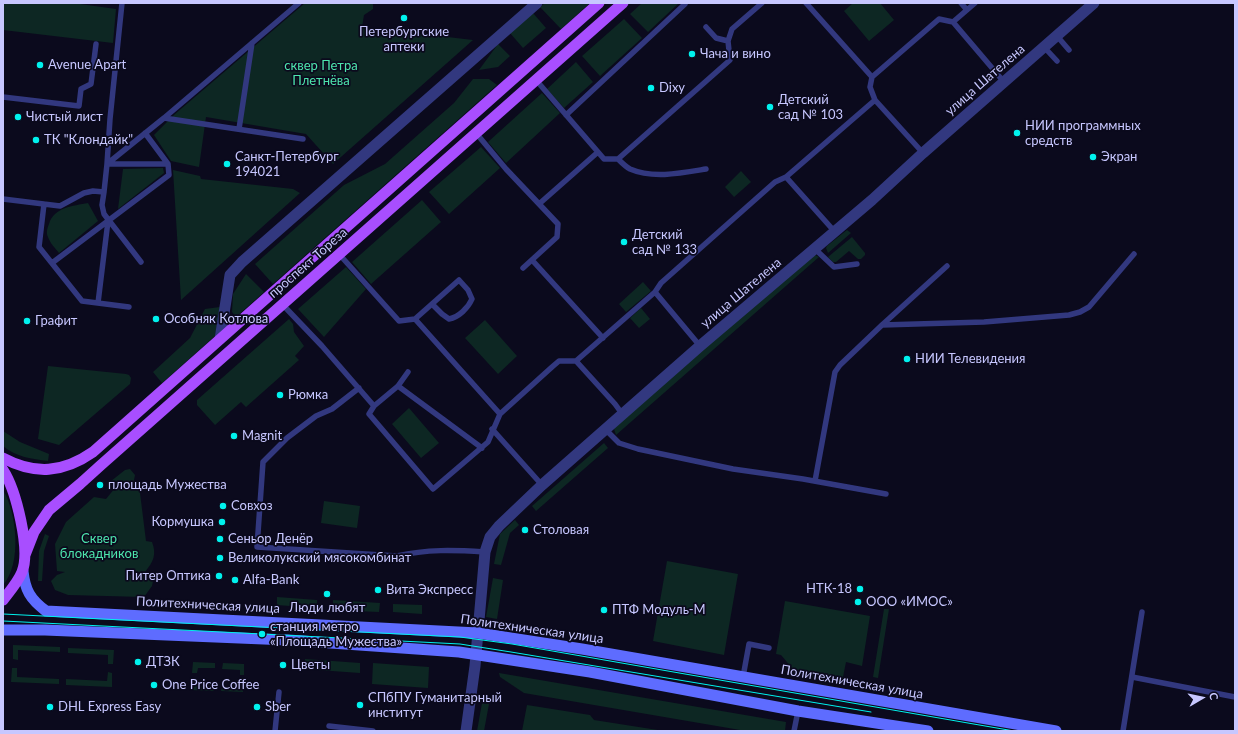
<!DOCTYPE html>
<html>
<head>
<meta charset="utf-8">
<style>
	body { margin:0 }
	#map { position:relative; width:1238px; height:734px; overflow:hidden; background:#0b0a1d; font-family:Lato,sans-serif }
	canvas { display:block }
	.frame { position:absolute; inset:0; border:4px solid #c7c7ff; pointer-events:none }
	.north { position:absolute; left:1182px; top:678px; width:40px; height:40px; -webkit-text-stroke:3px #0b0a1d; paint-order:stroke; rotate:81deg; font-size:11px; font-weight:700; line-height:16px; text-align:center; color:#c7c7ff }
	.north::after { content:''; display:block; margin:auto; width:14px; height:18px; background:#c7c7ff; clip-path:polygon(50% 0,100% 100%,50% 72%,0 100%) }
</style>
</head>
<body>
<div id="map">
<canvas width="1238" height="734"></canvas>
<div class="frame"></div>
<div class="north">С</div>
</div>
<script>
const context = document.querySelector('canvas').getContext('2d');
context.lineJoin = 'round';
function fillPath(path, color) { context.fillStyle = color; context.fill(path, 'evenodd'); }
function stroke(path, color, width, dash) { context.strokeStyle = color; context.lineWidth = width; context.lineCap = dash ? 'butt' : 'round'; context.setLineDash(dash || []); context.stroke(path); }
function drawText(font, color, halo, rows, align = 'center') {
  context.font = font + ' Lato,sans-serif'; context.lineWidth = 3.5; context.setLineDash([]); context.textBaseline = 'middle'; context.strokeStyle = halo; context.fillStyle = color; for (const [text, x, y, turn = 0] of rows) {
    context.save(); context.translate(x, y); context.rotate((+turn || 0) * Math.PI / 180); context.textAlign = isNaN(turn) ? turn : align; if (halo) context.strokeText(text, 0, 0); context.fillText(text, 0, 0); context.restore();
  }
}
fillPath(new Path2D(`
	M3,3H73L116,9L113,43L3,30Z
	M305,3H373V9L364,15L362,27L473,40L333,164L306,134L206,117L199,167L171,161L154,135L175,114Z
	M545,3H590L561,29L540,7Z
	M642,3H679L648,32L630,14Z
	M853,3H880L894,20L869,41L844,11Z
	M533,13L546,28L523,48L510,33Z
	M624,19L642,38L600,76L582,56Z
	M498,44L510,56L498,67L479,70Z
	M576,62L593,82L564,108L547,89Z
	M473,79H489L497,85L273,284L255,264L344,185L385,164L454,103Z
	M542,93L560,113L506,163L488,142Z
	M481,147L500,168L449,214L429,192Z
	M163,168L164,173L118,209L123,169Z
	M173,170L200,176L201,179L293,189L300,193L181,300Z
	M741,171L751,182L734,197L725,187Z
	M422,200L441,222L371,284L352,262Z
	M88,203L98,221L59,253C55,248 50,243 48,237C46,233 47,229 49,224C54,207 73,206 88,203Z
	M847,230L851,233L828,253L826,248L827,246Z
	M852,237L865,253V255L861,259H858L849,251L836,262H833L828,257Z
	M815,255L819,257L616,435L614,429L616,425L811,256Z
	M346,267L366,289L324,337L298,309Z
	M246,274L264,292L236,317L232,312L233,294Z
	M643,282L651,291L626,312L619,304Z
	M220,307L215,336L162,383L153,372L190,338L205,309Z
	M641,308L650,319L639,328L630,318Z
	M289,319L293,324L294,332L304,346L295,356L299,360L246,407L241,402L215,425L197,405V400Z
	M485,320L517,356L498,374L465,338Z
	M48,366L126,374L129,375L131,378L130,384L59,445L38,439Z
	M409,408L439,443L421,458L392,424Z
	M3,431L20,442L49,454L48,461C32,459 16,457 3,446Z
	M604,443L608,448L536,511L532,506Z
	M130,469L135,475L134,480L140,493L146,541L152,542C157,555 153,562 145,572H130L128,575L154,576L152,586L144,597L68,595L55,590L51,581L57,575L65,572L57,571L55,544L66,522L94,497L106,499L115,488L111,481L125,470Z
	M3,490C17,513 22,564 3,585Z
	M324,501L360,506L357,528L321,523Z
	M515,520L519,525L510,533L501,565L494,564L500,534Z
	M45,534L49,536L44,551L42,581H38L39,551Z
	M667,561L738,574L724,655L653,641Z
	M493,578L503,580L497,619L486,617Z
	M277,597L317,600V608L277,605Z
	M333,600L380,603L379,612L333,610Z
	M785,601L870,616L862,666L846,662L842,682L791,674L792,668L781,655L776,654Z
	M393,604L422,605V614L393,612Z
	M884,609H889L878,678L873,677Z
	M13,645L60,647V652L18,650V660L13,659Z
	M68,648L114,650L113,664H108V655L68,653Z
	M305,659L360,663V673L304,669Z
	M193,662L215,663V668H198L197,673H192Z
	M223,663L244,664V675H240V670L222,669Z
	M373,663L429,667L428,688L372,684Z
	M12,668H17V677L59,679V684L11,682Z
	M108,672L112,673V687L66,685V679L107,681Z
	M499,673L786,722L785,731H746L524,693L500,677Z
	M192,680H197V686H214V691L191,690Z
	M239,682H243V692L221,691L222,687L239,688Z
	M482,703L489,704L484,731H477Z
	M527,705L590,715L594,720L664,731H522Z`), '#0d2723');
stroke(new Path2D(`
	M122,3L110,119L107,164H168L145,133
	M806,3L872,77
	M961,3L967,10
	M953,22L975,3
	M706,27L716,38L728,41
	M1057,36L1069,50
	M1044,47L1057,61
	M536,80L604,159H618L730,60L728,41L732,29L762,3
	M3,97L79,106L81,89L91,84L96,44
	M875,100L923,153
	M566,115L685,4
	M164,118L303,139
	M239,129L252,43
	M476,133L506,169L558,224L557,237L523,268
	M618,159C621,162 626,167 630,169C653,179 682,173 706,169
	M104,192L102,205L104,214L141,262
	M3,199L60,206L84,193L93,191L104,192L107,164L164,118L299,3
	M44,204L39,247L82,301L129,307
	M539,204L598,152
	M835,232L786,177L875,100L870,87L872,77L939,19L953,22L1004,82
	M815,249L834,267L857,264
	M339,254L399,321L415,319L500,414
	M532,260L603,338
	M52,263L169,175L168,164
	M655,292L661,283L775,182L786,177
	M98,303L108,221
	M282,304L322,346L374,406
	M415,319L459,280L468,290L472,299C468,308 459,317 449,319L442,314L432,304
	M882,325L984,322L1069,315L1080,312L1089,307L1134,254
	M576,361L615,404L623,415
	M408,372L398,386L374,406L369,414L433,489L488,442L500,414L552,367L559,361H576L655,292L700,346
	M398,386L482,448
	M359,388L332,409L316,416L287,438L263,462L257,547L397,556C427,549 454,550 485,552
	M492,429L542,485
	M606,430L619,443L638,449L733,469L803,479L886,494
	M815,481L835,372L840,365L882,325L947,266
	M743,677L749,644L769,648
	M1132,677L1235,697
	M329,726L373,731
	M275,731L279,692
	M794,731L798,711
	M1123,731L1142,612`), '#32387f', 5.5);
stroke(new Path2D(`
	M220,339L230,275L242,262L537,3
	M466,731L475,666L485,552L490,537L499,526L542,485L700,346L872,200L923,153L1094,3`), '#32387f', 11);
stroke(new Path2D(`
	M23,571C25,590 30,599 46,611L478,633L582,649L1056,731
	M3,630H45L288,640L459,652L590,672L798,711L928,731`), '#5e6cff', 11);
stroke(new Path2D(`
	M3,458C35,475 63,473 93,452L599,3
	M3,470C16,490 31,550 22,572C18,582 10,591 3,600
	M25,555L34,532L49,510L80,484L101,465L623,3`), '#a84eff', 11);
stroke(new Path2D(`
	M3,614L460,637L512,644L1014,731
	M3,621L460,644L511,652L871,712`), '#00f2ee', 1);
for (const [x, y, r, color] of [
	[404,18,4,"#00f2ee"],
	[692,54,4,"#00f2ee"],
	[40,65,4,"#00f2ee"],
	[651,88,4,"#00f2ee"],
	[770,107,4,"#00f2ee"],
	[18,117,4,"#00f2ee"],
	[1017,133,4,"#00f2ee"],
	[36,140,4,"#00f2ee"],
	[1093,157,4,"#00f2ee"],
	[227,164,4,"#00f2ee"],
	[624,242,4,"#00f2ee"],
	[156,319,4,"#00f2ee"],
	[27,321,4,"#00f2ee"],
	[907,359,4,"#00f2ee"],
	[280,395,4,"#00f2ee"],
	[234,436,4,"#00f2ee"],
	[100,485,4,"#00f2ee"],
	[223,506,4,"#00f2ee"],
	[222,522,4,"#00f2ee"],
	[525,530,4,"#00f2ee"],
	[220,539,4,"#00f2ee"],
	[220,558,4,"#00f2ee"],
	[219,576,4,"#00f2ee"],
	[235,580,4,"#00f2ee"],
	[860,589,4,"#00f2ee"],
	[378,590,4,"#00f2ee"],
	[327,594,4,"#00f2ee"],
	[858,602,4,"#00f2ee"],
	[604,610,4,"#00f2ee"],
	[262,634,4,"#00f2ee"],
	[138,662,4,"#00f2ee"],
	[283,665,4,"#00f2ee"],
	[154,685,4,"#00f2ee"],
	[360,705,4,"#00f2ee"],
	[50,707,4,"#00f2ee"],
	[257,707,4,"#00f2ee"]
]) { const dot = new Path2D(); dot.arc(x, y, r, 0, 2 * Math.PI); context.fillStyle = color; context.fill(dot); stroke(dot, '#0b0a1d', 1.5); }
drawText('13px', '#c7c7ff', '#0b0a1d', [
	["Петербургские",404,32,"center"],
	["аптеки",404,47,"center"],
	["Чача и вино",700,54],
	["Avenue Apart",48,65],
	["Dixy",659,88],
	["Детский",778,100],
	["сад № 103",778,115],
	["Чистый лист",26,117],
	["НИИ программных",1025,126],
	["средств",1025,141],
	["ТК \"Клондайк\"",44,140],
	["Санкт-Петербург",235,157],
	["194021",235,172],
	["Экран",1101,157],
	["Детский",632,235],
	["сад № 133",632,250],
	["Особняк Котлова",164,319],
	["Графит",35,321],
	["НИИ Телевидения",915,359],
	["Рюмка",288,395],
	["Magnit",242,436],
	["площадь Мужества",108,485],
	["Совхоз",231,506],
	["Кормушка",214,522,"right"],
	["Столовая",533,530],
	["Сеньор Денёр",228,539],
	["Великолукский мясокомбинат",228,558],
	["Питер Оптика",211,576,"right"],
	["Alfa-Bank",243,580],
	["НТК-18",852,589,"right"],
	["Вита Экспресс",386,590],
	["ООО «ИМОС»",866,602],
	["Люди любят",327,608,"center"],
	["ПТФ Модуль-М",612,610],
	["станция метро",270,627],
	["«Площадь Мужества»",270,642],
	["ДТЗК",146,662],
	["Цветы",291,665],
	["One Price Coffee",162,685],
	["СПбПУ Гуманитарный",368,698],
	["институт",368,713],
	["DHL Express Easy",58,707],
	["Sber",265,707]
], 'left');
drawText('13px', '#4de5ad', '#0b0a1d', [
	["сквер Петра",321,66],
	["Плетнёва",321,81],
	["Сквер",99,539],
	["блокадников",99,554]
]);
drawText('13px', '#c7c7ff', '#0b0a1d', [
	["улица Шателена",985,80,-41],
	["проспект Тореза",308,263,-41],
	["улица Шателена",741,293,-40],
	["Политехническая улица",208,605,3],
	["Политехническая улица",532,629,8],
	["Политехническая улица",852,682,10]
]);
</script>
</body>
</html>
